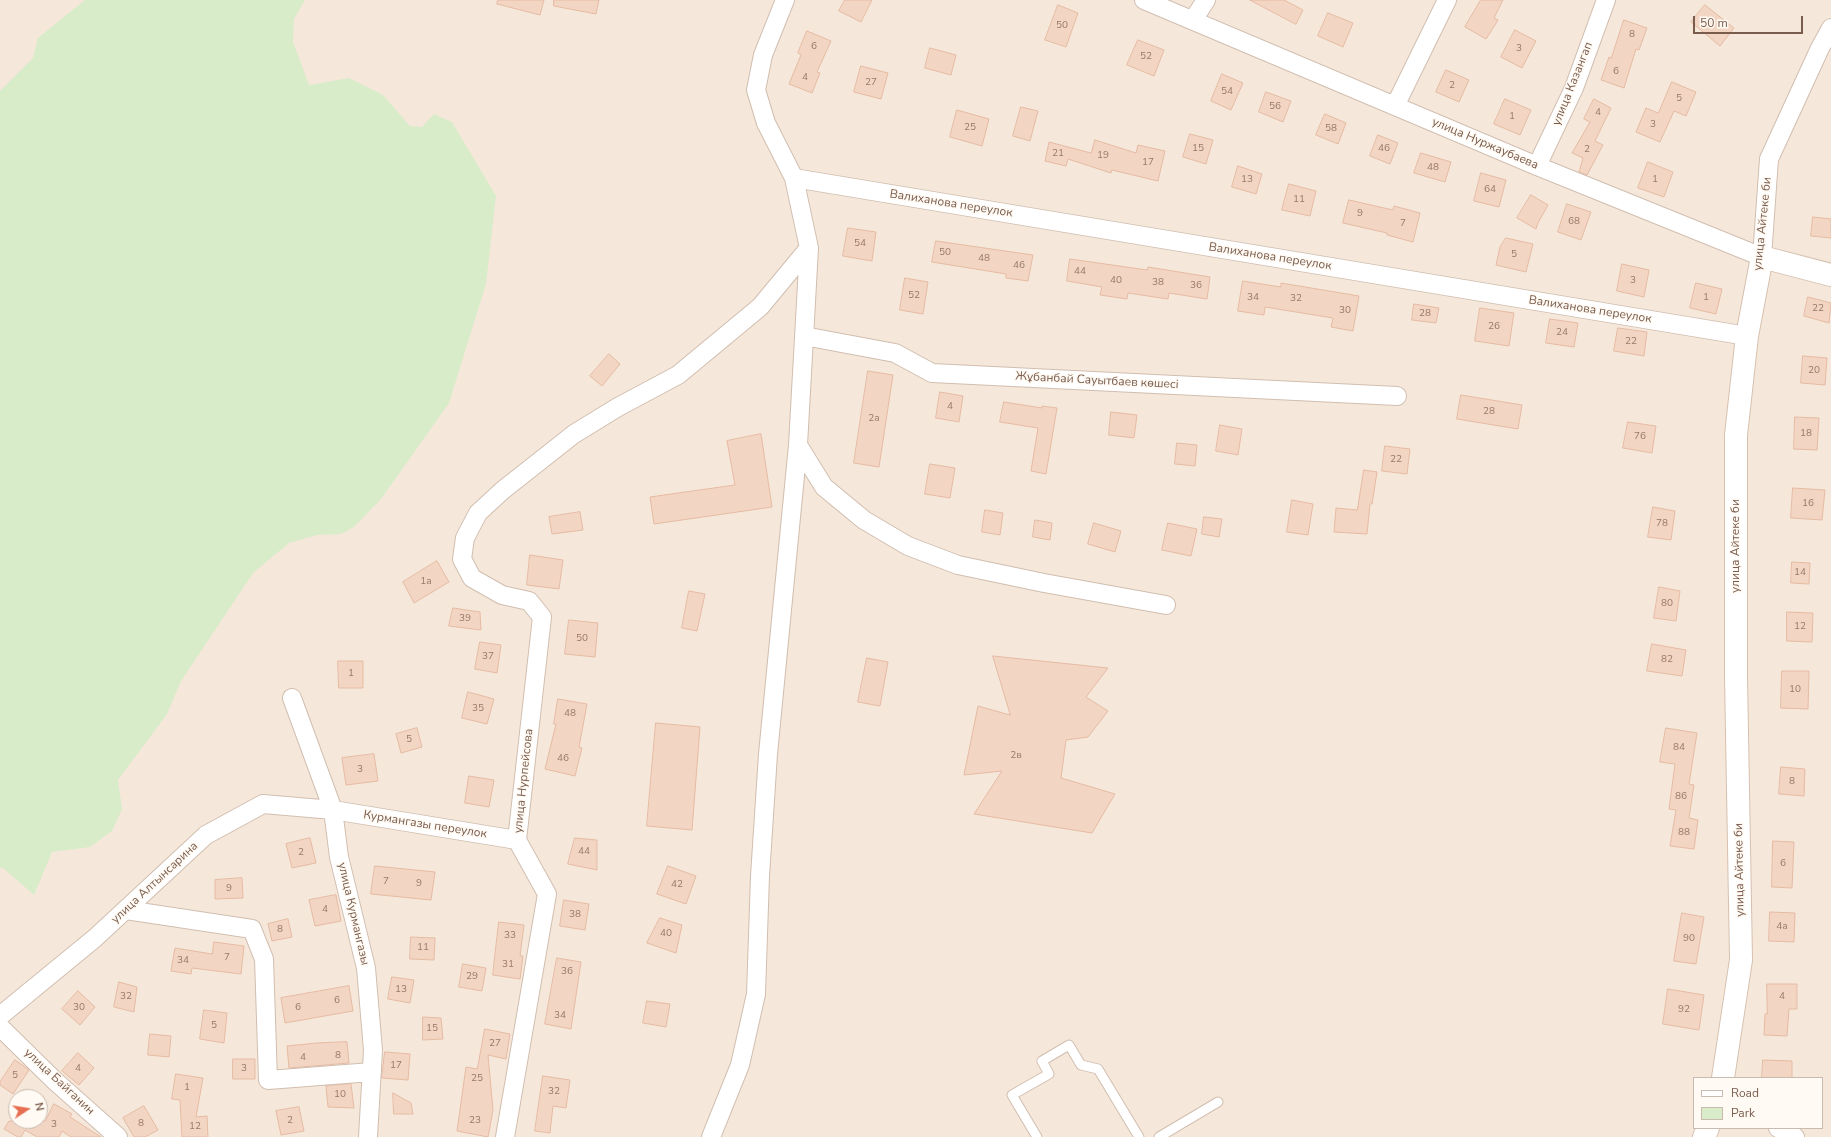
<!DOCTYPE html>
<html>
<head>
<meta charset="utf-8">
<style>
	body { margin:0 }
	#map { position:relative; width:1831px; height:1137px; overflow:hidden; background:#fdf6ec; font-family:"Nunito Sans",sans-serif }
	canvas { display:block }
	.legend { position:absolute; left:1693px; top:1077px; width:130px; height:52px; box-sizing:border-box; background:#fffaf3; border:1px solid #cabbb1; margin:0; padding:5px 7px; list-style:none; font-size:12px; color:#7a5c4d }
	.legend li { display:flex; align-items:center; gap:8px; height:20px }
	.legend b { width:20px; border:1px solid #cabbb1 }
	.north { position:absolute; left:8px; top:1089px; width:40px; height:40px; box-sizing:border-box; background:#fffaf3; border:1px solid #cabbb1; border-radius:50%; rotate:78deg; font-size:11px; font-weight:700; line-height:16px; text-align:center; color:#7a5c4d }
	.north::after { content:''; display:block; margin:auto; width:14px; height:18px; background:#e76f51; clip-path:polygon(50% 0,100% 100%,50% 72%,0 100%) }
	.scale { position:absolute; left:1693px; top:16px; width:110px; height:18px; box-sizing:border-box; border:2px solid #7a5c4d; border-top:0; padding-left:5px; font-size:12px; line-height:14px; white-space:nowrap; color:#7a5c4d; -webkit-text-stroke:3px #fffaf3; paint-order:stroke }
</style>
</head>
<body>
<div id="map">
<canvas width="1831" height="1137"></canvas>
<ul class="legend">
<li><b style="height:5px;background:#fff"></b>Road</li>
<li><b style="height:11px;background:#d8ecc9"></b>Park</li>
</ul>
<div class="north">N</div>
<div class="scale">50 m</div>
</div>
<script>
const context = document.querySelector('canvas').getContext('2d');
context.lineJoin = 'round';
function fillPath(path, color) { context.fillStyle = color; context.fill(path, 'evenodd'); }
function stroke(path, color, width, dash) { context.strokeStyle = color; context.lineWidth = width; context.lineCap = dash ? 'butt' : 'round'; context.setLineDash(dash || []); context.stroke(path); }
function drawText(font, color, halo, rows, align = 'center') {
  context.font = font + ' "Nunito Sans",sans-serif'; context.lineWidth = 3; context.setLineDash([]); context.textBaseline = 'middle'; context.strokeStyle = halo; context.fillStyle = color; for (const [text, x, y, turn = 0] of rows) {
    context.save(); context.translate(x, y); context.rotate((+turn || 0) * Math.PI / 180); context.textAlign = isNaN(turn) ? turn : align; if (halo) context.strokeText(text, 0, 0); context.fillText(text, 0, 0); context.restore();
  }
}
fillPath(new Path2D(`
	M0,0H1831V1137H0ZM1694,1078H1822V1128H1694ZM16,1097H40V1121H16Z`), '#f5e8da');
fillPath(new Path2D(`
	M85,0H305L294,19L293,42L309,85L349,78L383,95L410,126L422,127L434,114L452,122L496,196L486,284L449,403L381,499L354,527L341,534L317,535L289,543L253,573L181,681L167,714L118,780L122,809L112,831L90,847L52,852L34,895L3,868H0V91L33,58L38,38Z`), '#d8ecc9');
const building = new Path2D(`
	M498,0H544L540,15L497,4Z
	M554,0H599L596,14L554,6Z
	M845,0H872L861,22L839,11Z
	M1250,0H1284L1303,10L1296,24Z
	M1481,0H1503L1494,18L1498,20L1486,39L1465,27Z
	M1058,5L1078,13L1066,47L1045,40Z
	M1705,5L1734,28L1720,46L1691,22Z
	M1328,13L1353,23L1343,47L1318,36Z
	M1624,20L1647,28L1639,50L1636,49L1624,88L1601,80L1609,57L1611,58Z
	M1515,30L1536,41L1522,68L1501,57Z
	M807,31L831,41L817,72L820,73L812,93L789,84L801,55L798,53Z
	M1138,40L1164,50L1154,76L1127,65Z
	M930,48L956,55L951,75L925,68Z
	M861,66L888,73L881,99L854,92Z
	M1446,70L1469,80L1459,102L1436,92Z
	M1222,74L1243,83L1231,110L1211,101Z
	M1672,82L1696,92L1686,116L1674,111L1660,142L1636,132L1646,108L1658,113Z
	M1266,92L1291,101L1283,122L1259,112Z
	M1505,99L1531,110L1520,135L1494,124Z
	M1594,99L1611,108L1595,141L1603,145L1587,175L1579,172L1583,158L1572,153L1590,122L1584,119Z
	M1021,107L1038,111L1030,141L1013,136Z
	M957,110L989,119L982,146L950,137Z
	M1325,114L1346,123L1338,144L1316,135Z
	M1190,134L1213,140L1206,164L1183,157Z
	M1378,135L1398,143L1390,164L1370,156Z
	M1095,140L1136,153L1138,145L1165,151L1158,181L1112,170L1111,173L1068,159L1066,166L1045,161L1049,142L1091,153Z
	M1421,153L1451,162L1445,182L1414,173Z
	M1648,162L1673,172L1664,197L1638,188Z
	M1238,166L1262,174L1256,194L1232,187Z
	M1481,173L1506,180L1499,207L1474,201Z
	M1289,184L1316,191L1310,216L1282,210Z
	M1531,195L1548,205L1538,223L1536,229L1517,218Z
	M1349,200L1393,210L1394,206L1420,213L1413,242L1387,235V233L1343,223Z
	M1567,204L1591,212L1581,240L1558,232Z
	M1813,217L1831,219V238L1811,236Z
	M848,228L876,232L872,261L843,256Z
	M1506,238L1533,244L1526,272L1496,265L1500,247Z
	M936,241L1033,255L1028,281L1006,278V274L932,262Z
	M1070,259L1147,270L1148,267L1210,277L1207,299L1169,293L1168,299L1128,293L1127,299L1100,295L1102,287L1067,281Z
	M1622,264L1649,270L1644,297L1617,291Z
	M905,278L928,282L923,314L900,310Z
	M1243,281L1281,287V283L1359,296L1353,331L1331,327L1333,318L1265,307L1264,315L1238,311Z
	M1696,283L1722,289L1716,314L1690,308Z
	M1808,297L1831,303L1829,323L1804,316Z
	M1414,304L1439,308L1436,323L1412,320Z
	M1480,308L1514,313L1509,346L1475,341Z
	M1550,319L1578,323L1574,347L1546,343Z
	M1618,328L1647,332L1644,356L1614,351Z
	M609,354L620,364L602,386L590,376Z
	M1803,356L1827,358L1825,385L1801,383Z
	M868,371L893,375L879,467L854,463Z
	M940,392L963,396L959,422L936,418Z
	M1461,395L1522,405L1518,429L1457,419Z
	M1004,402L1042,408V406L1057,408L1046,474L1031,471L1038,428L1000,422Z
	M1111,412L1137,415L1134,438L1109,435Z
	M1795,417L1819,418L1817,450L1794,449Z
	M1628,422L1656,426L1652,453L1623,448Z
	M1220,425L1242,429L1238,455L1216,451Z
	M761,434L772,507L654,524L650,497L735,485L727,441Z
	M1177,443L1197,445L1195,466L1175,464Z
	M1385,446L1410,449L1407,474L1382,471Z
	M930,464L955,468L950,498L925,494Z
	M1364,470L1377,472L1372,504H1370L1367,534L1334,532L1336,508L1357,510Z
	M1793,488L1825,490L1822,520L1791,518Z
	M1292,500L1313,504L1308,535L1287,532Z
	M1653,507L1675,511L1671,540L1648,537Z
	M985,510L1003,513L1000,535L982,532Z
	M580,512L583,530L552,534L549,517Z
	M1204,517L1222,519L1219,537L1202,534Z
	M1035,520L1052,523L1050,540L1033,537Z
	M1094,523L1121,531L1115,552L1088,544Z
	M1168,523L1197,529L1191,556L1162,550Z
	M530,555L563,560L559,589L527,585Z
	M437,561L449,582L414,603L403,582Z
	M1792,562L1810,563L1809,584L1791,583Z
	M1659,587L1680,591L1676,621L1654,618Z
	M689,591L705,594L697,631L682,628Z
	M453,608L480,612L481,630L449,626Z
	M1787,612L1813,613L1812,642L1787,641Z
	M569,620L598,623L595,657L565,654Z
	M480,642L501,645L497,673L475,669Z
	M1652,644L1686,650L1682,676L1647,671Z
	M993,656L1108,668L1086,697L1108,711L1088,737L1066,740L1061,778L1115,794L1092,833L974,814L1002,771L964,775L978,706L1010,715Z
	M867,658L888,662L880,706L858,702Z
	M338,661H363V688H339Z
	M1782,671H1809L1808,709L1781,708Z
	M468,692L494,699L487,724L462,718Z
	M558,699L587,704L579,747L582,748L575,776L545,769L556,724H554Z
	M656,723L700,727L692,830L647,826Z
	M417,728L422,747L401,753L396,734Z
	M1666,728L1697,733L1689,784L1694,785L1689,818L1698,820L1694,849L1670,846L1676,810L1669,809L1675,764L1660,762Z
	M374,754L378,781L346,785L342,758Z
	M1781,767L1805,769L1804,796L1779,794Z
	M469,776L494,780L489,807L465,803Z
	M310,838L316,863L292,868L286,844Z
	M575,838L597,840V870L568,864Z
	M1773,841L1794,842L1792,888L1772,887Z
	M375,866L435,872L431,900L371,894Z
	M668,866L696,876L686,904L657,894Z
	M242,878L243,898L215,899V880Z
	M336,895L341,921L315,926L309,900Z
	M564,900L589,904L585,930L560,926Z
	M1770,912L1795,913L1794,942L1769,941Z
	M1682,913L1704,917L1696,964L1674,961Z
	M660,918L682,925L676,953L647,943Z
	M288,919L292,937L272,941L268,924Z
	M499,922L524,925L520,956H523L520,979L493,975Z
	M411,937L435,938L434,960L410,959Z
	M214,942L244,946L241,974L192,968L191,974L171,971L175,948L212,954Z
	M557,958L581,962L571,1029L545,1024Z
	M463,964L486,968L482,991L459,987Z
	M392,977L414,980L410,1003L388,999Z
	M119,982L137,987L134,1012L114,1007Z
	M1767,984H1797V1009H1789L1787,1036L1764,1035L1765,1014H1767Z
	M349,986L353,1011L285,1023L281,998Z
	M1668,989L1704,995L1699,1030L1663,1024Z
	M78,991L95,1007L80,1025L62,1009Z
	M647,1001L670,1004L666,1027L643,1023Z
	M204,1010L227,1013L224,1043L200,1039Z
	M423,1017L441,1018L443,1039L423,1040Z
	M485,1029L510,1034L506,1059L488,1055L493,1110L488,1137L457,1131L466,1067L477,1069Z
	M150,1034L171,1036L169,1057L148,1055Z
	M347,1042L349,1063L289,1068L287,1046L317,1043Z
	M385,1052L410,1054L408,1080L382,1078Z
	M78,1053L94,1068L79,1085L62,1071Z
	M233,1059H255V1079H233Z
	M15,1060L29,1070L13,1094L0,1085V1082Z
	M1763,1060L1792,1061V1078H1762Z
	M176,1074L203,1078L196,1117L207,1116L208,1137H182L180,1100L172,1099Z
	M543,1076L570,1080L566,1108L553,1106L550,1133L535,1131Z
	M351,1084L354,1108L328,1107L326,1086Z
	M393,1093L411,1103L413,1114H394Z
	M54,1104L72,1114L70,1117L101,1137H71L62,1131L59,1137H37L25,1130L21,1137H18L4,1129L9,1121H45Z
	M144,1106L158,1130L145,1137H134L123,1118Z
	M299,1107L304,1131L281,1135L276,1111Z`);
fillPath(building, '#f3d5c3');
stroke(building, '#e6bba3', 1);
const lane = new Path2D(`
	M1037,1137L1012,1095L1049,1074L1042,1061L1069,1045L1081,1065L1098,1069L1139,1137
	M1159,1137L1218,1102`);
const street = new Path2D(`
	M1144,0L1537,166L1762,257L1769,159L1820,48L1831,28
	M1193,20L1206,0
	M1395,106L1447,0
	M1537,166L1574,88L1606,0
	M794,178L1747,336
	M804,336L895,353L932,373L1397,396
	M798,445L824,487L864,520L908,546L958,565L1044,583L1166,605
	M292,698L333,810L339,857L366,968L373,1050L368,1137
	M126,910L252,929L264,959L268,1080L372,1072
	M0,1016L95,938L206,835L263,804L333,810L517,840
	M0,1027L55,1081L118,1137
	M1778,1128L1795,1137
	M505,1137L547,894L517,840L542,617L529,601L502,595L472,578L462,559L465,538L478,513L503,490L574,434L618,407L678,375L760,307L809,248
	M711,1137L740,1065L756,994L760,876L768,754L798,445L809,248L794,178L766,123L756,90L763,55L785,0`);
const secondary = new Path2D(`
	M1723,1078L1741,960L1736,676V435L1747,336L1762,257L1831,275
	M1704,1137L1708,1128`);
stroke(lane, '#d1beb0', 11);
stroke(street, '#d1beb0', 20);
stroke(secondary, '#d6c0b0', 24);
stroke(lane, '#fff', 9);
stroke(street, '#fff', 18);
stroke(secondary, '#fff', 22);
drawText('10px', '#987a6a', null, [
	["50",1062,26],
	["8",1632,35],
	["6",814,47],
	["3",1519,49],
	["52",1146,57],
	["6",1616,72],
	["4",805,78],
	["27",871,83],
	["2",1452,86],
	["54",1227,92],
	["5",1679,99],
	["56",1275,107],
	["4",1598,113],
	["1",1512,117],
	["3",1653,125],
	["25",970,128],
	["58",1331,129],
	["15",1198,149],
	["46",1384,149],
	["2",1587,150],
	["21",1058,154],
	["19",1103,156],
	["17",1148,163],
	["48",1433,168],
	["13",1247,180],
	["1",1655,180],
	["64",1490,190],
	["11",1299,200],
	["9",1360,214],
	["68",1574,222],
	["7",1403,224],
	["54",860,244],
	["50",945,253],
	["5",1514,255],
	["48",984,259],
	["46",1019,266],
	["44",1080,272],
	["40",1116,281],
	["3",1633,281],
	["38",1158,283],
	["36",1196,286],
	["52",914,296],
	["34",1253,298],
	["1",1706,298],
	["32",1296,299],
	["22",1818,309],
	["30",1345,311],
	["28",1425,314],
	["26",1494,327],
	["24",1562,333],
	["22",1631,342],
	["20",1814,371],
	["4",950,407],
	["28",1489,412],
	["2а",874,419],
	["18",1806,434],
	["76",1640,437],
	["22",1396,460],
	["16",1808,504],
	["78",1662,524],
	["14",1800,573],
	["1а",426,582],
	["80",1667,604],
	["39",465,619],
	["12",1800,627],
	["50",582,639],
	["37",488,657],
	["82",1667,660],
	["1",351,674],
	["10",1795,690],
	["35",478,709],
	["48",570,714],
	["5",409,740],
	["84",1679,748],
	["2в",1016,756],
	["46",563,759],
	["3",360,770],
	["8",1792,782],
	["86",1681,797],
	["88",1684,833],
	["44",584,852],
	["2",301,853],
	["6",1783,864],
	["7",386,882],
	["9",419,884],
	["42",677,885],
	["9",229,889],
	["4",325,910],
	["38",575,915],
	["4а",1782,927],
	["8",280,930],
	["40",666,934],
	["33",510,936],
	["90",1689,939],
	["11",423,948],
	["7",227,958],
	["34",183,961],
	["31",508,965],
	["36",567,972],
	["29",472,977],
	["13",401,990],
	["32",126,997],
	["4",1782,997],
	["6",337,1001],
	["30",79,1008],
	["6",298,1008],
	["92",1684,1010],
	["34",560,1016],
	["5",214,1026],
	["15",432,1029],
	["27",495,1044],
	["8",338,1056],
	["4",303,1058],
	["17",396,1066],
	["4",78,1069],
	["3",244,1069],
	["5",15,1076],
	["25",477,1079],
	["1",187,1088],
	["32",554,1092],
	["10",340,1095],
	["2",290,1121],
	["23",475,1121],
	["8",141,1124],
	["3",54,1125],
	["12",195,1127]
]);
drawText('12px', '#7a5c4d', '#fffaf3', [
	["улица Казангап",1573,84,-68],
	["улица Нуржаубаева",1485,144,23],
	["Валиханова переулок",951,204,9],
	["улица Айтеке би",1763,224,-84],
	["Валиханова переулок",1270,257,9],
	["Валиханова переулок",1590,310,9],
	["Жұбанбай Сауытбаев көшесі",1097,381,3],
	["улица Айтеке би",1736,546,-90],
	["улица Нурпейсова",524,781,-84],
	["Курмангазы переулок",425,825,9],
	["улица Айтеке би",1740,870,-91],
	["улица Алтынсарина",155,883,-43],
	["улица Курмангазы",353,914,77],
	["улица Байганин",59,1082,43]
]);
</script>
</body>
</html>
